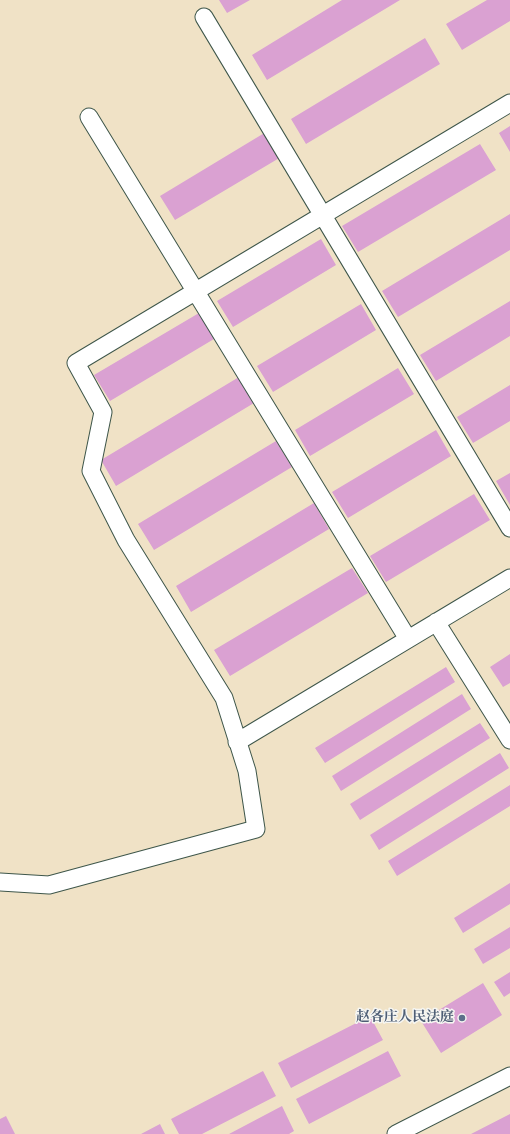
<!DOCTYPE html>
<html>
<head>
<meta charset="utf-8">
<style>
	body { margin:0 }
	canvas { display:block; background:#f0e2c6 }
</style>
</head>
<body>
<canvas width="510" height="1134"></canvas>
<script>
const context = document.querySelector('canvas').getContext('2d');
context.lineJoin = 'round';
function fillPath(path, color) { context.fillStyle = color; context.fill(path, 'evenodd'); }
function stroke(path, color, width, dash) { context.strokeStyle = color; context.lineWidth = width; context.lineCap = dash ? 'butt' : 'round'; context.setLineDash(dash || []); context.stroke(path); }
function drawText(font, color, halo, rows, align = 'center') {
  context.font = font + ' "IM FELL DW Pica","Noto Serif SC",serif'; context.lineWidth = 3; context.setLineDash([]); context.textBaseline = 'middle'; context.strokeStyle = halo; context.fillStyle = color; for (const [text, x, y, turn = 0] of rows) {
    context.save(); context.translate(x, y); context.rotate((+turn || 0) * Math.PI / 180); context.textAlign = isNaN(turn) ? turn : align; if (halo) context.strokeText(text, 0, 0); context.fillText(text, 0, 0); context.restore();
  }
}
fillPath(new Path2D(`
	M219,0H250L227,13Z
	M342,0H400L267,80L252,55Z
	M487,0H510V21L462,50L446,24Z
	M425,38L440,64L306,144L291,119Z
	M510,126V152L499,133Z
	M266,132L281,157L175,220L160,196Z
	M480,144L496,170L358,252L342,226Z
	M510,214V250L398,317L382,291Z
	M321,239L336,265L233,327L217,301Z
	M510,301V336L436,381L420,355Z
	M361,304L376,330L273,392L257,366Z
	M199,313L214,339L110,401L94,375Z
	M398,368L414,394L310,456L295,430Z
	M239,377L254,403L116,486L101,460Z
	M510,385V421L473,443L457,417Z
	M436,430L451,456L348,518L332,492Z
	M276,441L292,467L154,550L138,524Z
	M510,473V505L496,481Z
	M474,494L490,520L386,582L370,556Z
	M314,503L329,529L191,612L176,586Z
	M352,568L368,593L230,676L214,650Z
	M510,654V683L503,687L490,667Z
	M446,667L455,682L325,763L315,748Z
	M462,694L471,709L341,791L332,776Z
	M480,723L490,738L360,820L350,804Z
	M500,753L509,768L379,850L370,835Z
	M510,785V806L397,876L388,861Z
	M510,883V904L463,933L454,918Z
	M510,927V948L483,964L474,949Z
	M510,972V993L504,997L494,982Z
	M483,983L502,1015L441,1053L421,1021Z
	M370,1016L383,1040L291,1088L278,1063Z
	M388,1051L401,1076L309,1124L296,1099Z
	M263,1071L276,1096L202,1134H179L171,1119Z
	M282,1106L294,1131L289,1134H229Z
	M510,1114V1134H471Z
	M6,1116L15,1134H0V1119Z
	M160,1124L165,1134H141Z`), '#daa1d2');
const minor = new Path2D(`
	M204,17L510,528
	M89,117L408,639
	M436,622L510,740
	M237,742L510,578
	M0,882L49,885L256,829L247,771L224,698L126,540L91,471L103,412L76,363L510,103
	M396,1134L510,1076`);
stroke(minor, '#3e564a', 19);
stroke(minor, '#fff', 17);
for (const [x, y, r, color] of [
	[462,1018,4,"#5c6f8a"]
]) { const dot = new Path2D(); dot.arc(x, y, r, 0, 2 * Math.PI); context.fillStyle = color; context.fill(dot); stroke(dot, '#f6f6f2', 1.5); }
drawText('bold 14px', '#4e5e75', '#f6f6f2', [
	["赵各庄人民法庭",454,1018]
], 'right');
</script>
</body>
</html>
